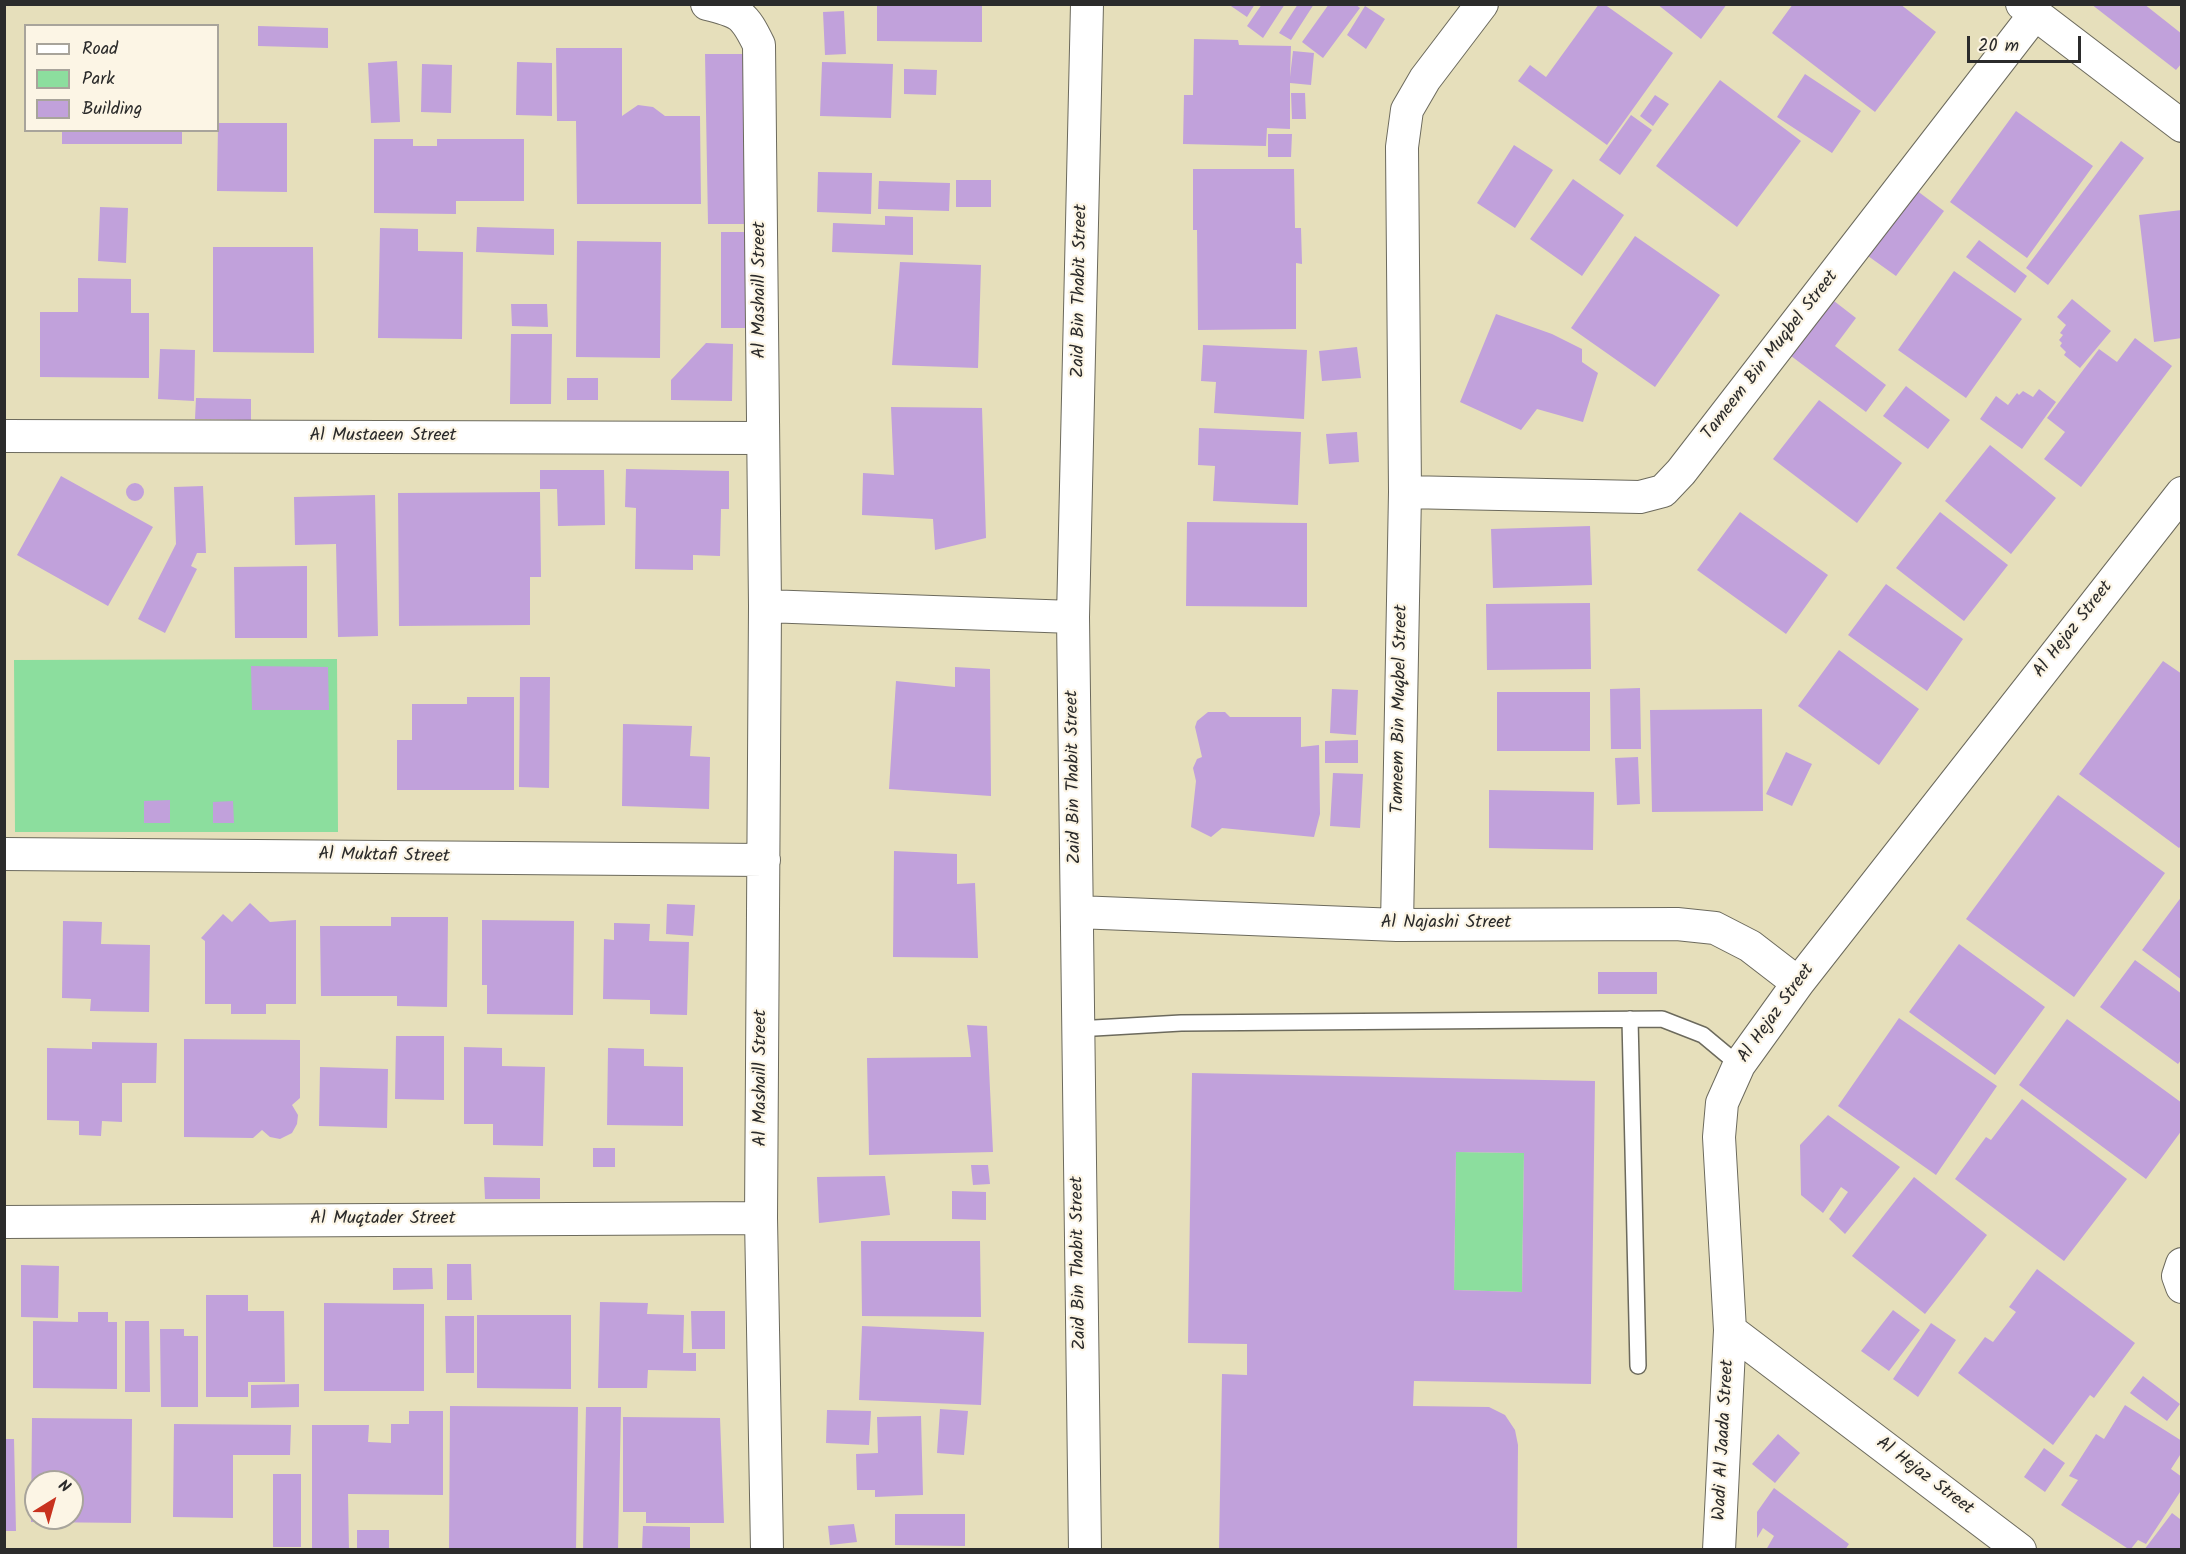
<!DOCTYPE html>
<html>
<head>
<meta charset="utf-8">
<style>
	body { margin:0 }
	#map { position:relative; width:2186px; height:1554px; overflow:hidden; background:#e6dfbb; font-family:Kalam,sans-serif }
	canvas { display:block }
	.frame { position:absolute; inset:0; border:6px solid #2b2b2b; pointer-events:none }
	.legend { position:absolute; left:24px; top:24px; width:195px; height:108px; box-sizing:border-box; background:#fcf5e5; border:2px solid #a8a49b; margin:0; padding:8px 10px; list-style:none; font-size:18px; color:#2b2b2b }
	.legend li { display:flex; align-items:center; gap:12px; height:30px }
	.legend b { width:30px; border:2px solid #a8a49b }
	.north { position:absolute; left:24px; top:1470px; width:60px; height:60px; box-sizing:border-box; background:#fcf5e5; border:2px solid #a8a49b; border-radius:50%; rotate:37deg; font-size:16px; font-weight:700; line-height:24px; text-align:center; color:#2b2b2b }
	.north::after { content:''; display:block; margin:auto; width:21px; height:27px; background:#c8321e; clip-path:polygon(50% 0,100% 100%,50% 72%,0 100%) }
	.scale { position:absolute; left:1967px; top:36px; width:114px; height:27px; box-sizing:border-box; border:3px solid #2b2b2b; border-top:0; padding-left:8px; font-size:18px; line-height:21px; white-space:nowrap; color:#2b2b2b; -webkit-text-stroke:4px #fcf5e5; paint-order:stroke }
</style>
</head>
<body>
<div id="map">
<canvas width="2186" height="1554"></canvas>
<div class="frame"></div>
<ul class="legend">
<li><b style="height:8px;background:#fff"></b>Road</li>
<li><b style="height:16px;background:#8cde9e"></b>Park</li>
<li><b style="height:16px;background:#c1a1db"></b>Building</li>
</ul>
<div class="north">N</div>
<div class="scale">20 m</div>
</div>
<script>
const context = document.querySelector('canvas').getContext('2d');
context.lineJoin = 'round';
function fillPath(path, color) { context.fillStyle = color; context.fill(path, 'evenodd'); }
function stroke(path, color, width, dash) { context.strokeStyle = color; context.lineWidth = width; context.lineCap = dash ? 'butt' : 'round'; context.setLineDash(dash || []); context.stroke(path); }
function drawText(font, color, halo, rows, align = 'center') {
  context.font = font + ' Kalam,sans-serif'; context.lineWidth = 4.5; context.setLineDash([]); context.textBaseline = 'middle'; context.strokeStyle = halo; context.fillStyle = color; for (const [text, x, y, turn = 0] of rows) {
    context.save(); context.translate(x, y); context.rotate((+turn || 0) * Math.PI / 180); context.textAlign = isNaN(turn) ? turn : align; if (halo) context.strokeText(text, 0, 0); context.fillText(text, 0, 0); context.restore();
  }
}
fillPath(new Path2D(`
	M337,659L338,832H15L14,660Z
	M1456,1152L1524,1153L1522,1292L1454,1290Z`), '#8cde9e');
fillPath(new Path2D(`
	M877,4H982V42L877,41Z
	M1228,4H1255L1247,17Z
	M1262,4H1285L1263,38L1247,26Z
	M1298,4H1314L1291,40L1279,33Z
	M1329,4H1355L1360,8L1323,58L1302,42Z
	M1599,4H1604L1673,53L1607,145L1518,81L1530,65L1546,77Z
	M1657,4H1727L1701,39Z
	M1793,4H1900L1936,32L1875,112L1772,33Z
	M2091,4H2144L2182,34V63L2176,70Z
	M1365,6L1385,19L1366,49L1347,35Z
	M844,11L846,54L825,55L823,12Z
	M258,26L328,28V48L258,46Z
	M1194,39L1238,40L1239,45L1291,46L1290,77L1293,51L1314,53L1311,85L1290,83V129L1267,128L1266,146L1183,144L1184,95H1193Z
	M556,48H622V116L638,105L653,107L665,116H700L701,204H577L576,121H557Z
	M705,54H750L752,224H708Z
	M397,61L400,122L371,123L368,63Z
	M517,62L552,63V116L516,115Z
	M822,62L893,64L891,118L820,116Z
	M422,64L452,65L451,113L421,112Z
	M904,69L937,70L936,95L904,94Z
	M1805,74L1861,111L1832,153L1777,117Z
	M1720,80L1801,141L1737,227L1656,166Z
	M1291,93H1305L1306,119H1292Z
	M1655,95L1669,104L1653,126L1640,116Z
	M2016,111L2093,166L2027,258L1950,202Z
	M1631,115L1652,130L1620,175L1599,160Z
	M218,123H287V192L217,191Z
	M62,130H182V144H62Z
	M1268,134H1292L1291,157H1268Z
	M374,139H413V146H437V139H524V201H456V214L374,213Z
	M2121,141L2144,158L2048,285L2026,268Z
	M1514,145L1553,170L1515,228L1477,203Z
	M1193,169H1294L1295,228H1301L1302,264L1296,263V329L1198,330L1197,230H1193Z
	M818,172L872,173L871,214L817,212Z
	M1573,179L1624,215L1582,276L1530,239Z
	M956,180H991V207H956Z
	M879,181L950,183L949,211L878,209Z
	M1916,190L1944,211L1896,276L1868,256Z
	M100,207L128,208L126,263L98,261Z
	M2182,210V338L2154,342L2139,215Z
	M885,216L913,217V255L832,252L833,223L885,225Z
	M477,227L554,229V255L476,252Z
	M380,228L418,229V251L463,252L462,339L378,338Z
	M721,232H749L750,328H721Z
	M1635,236L1720,295L1655,387L1571,328Z
	M1979,240L2027,276L2015,293L1966,257Z
	M577,241L661,242L660,358L576,357Z
	M213,247H313L314,353L213,352Z
	M900,262L981,265L978,368L892,365Z
	M1954,271L2022,319L1966,398L1898,350Z
	M78,278L131,279V313H149V378L40,377V312H78Z
	M1825,294L1856,318L1835,346L1886,385L1866,412L1783,350Z
	M2072,299L2111,331L2080,368L2064,355L2066,352L2060,346L2062,343L2059,340L2063,335L2060,333L2066,325L2057,317Z
	M511,304H547L548,327L512,326Z
	M1496,314L1552,334L1582,349V362L1598,373L1583,422L1537,409L1521,430L1460,402Z
	M511,334H552L551,404H510Z
	M2135,338L2172,366L2081,487L2044,459L2065,432L2047,418L2099,349L2117,362Z
	M706,343L733,344L732,401L671,400V380Z
	M1203,345L1307,350L1304,419L1214,413L1216,382L1201,381Z
	M1357,347L1361,378L1322,381L1319,351Z
	M160,349L195,350L194,401L158,399Z
	M567,378H598V400H567Z
	M1906,386L1950,420L1928,449L1883,416Z
	M2039,389L2056,402L2022,449L1980,419L1996,396L2008,405L2017,393L2019,395L2023,391L2033,397Z
	M196,398L251,399V420L195,419Z
	M1819,400L1902,463L1857,523L1773,459Z
	M891,407L982,408L986,538L935,550L933,519L862,515L863,473L894,475Z
	M1199,428L1301,432L1298,505L1213,501L1215,466L1198,465Z
	M1357,432L1359,462L1329,464L1326,434Z
	M1990,445L2056,498L2011,554L1945,501Z
	M626,469L729,471V509H721L720,556L693,555V570L635,569L636,508L625,507Z
	M540,470H604L605,525L558,526L557,489H540Z
	M61,476L153,527L108,606L17,555Z
	M126 492a9 9 0 1 1 18 0a9 9 0 1 1-18 0Z
	M203,486L206,553H197L191,566L197,569L165,633L138,619L176,544L174,487Z
	M540,492L541,577H530V625L399,626L398,493Z
	M375,495L378,636L338,637L336,544L295,545L294,497Z
	M1740,512L1828,575L1786,634L1697,570Z
	M1940,512L2008,565L1964,621L1896,568Z
	M1187,522L1307,523V607L1186,606Z
	M1590,526L1592,585L1493,588L1491,529Z
	M307,566V638H235L234,567Z
	M1886,584L1963,639L1927,691L1848,635Z
	M1590,603L1591,669L1487,670L1486,604Z
	M1839,650L1919,709L1879,765L1798,706Z
	M2163,661L2182,674V845L2179,848L2079,774Z
	M251,666L328,667L329,710H252Z
	M955,667L990,669L991,796L889,789L896,681L955,687Z
	M520,677H550L549,788L519,787Z
	M1640,688L1641,749H1611L1610,689Z
	M1332,689L1358,690L1356,735L1330,733Z
	M1497,692H1590V751H1497Z
	M467,697H514V790H397V740H412V704H467Z
	M1762,709L1763,811L1652,812L1650,710Z
	M1208,712H1225L1230,717H1301V747L1319,745L1320,814L1314,837L1222,828L1211,837L1191,827L1196,781L1193,768L1197,759L1202,757L1195,727L1197,721Z
	M623,724L692,726L690,756L710,757L709,809L622,806Z
	M1358,740V763H1325V741Z
	M1786,752L1812,764L1792,806L1766,794Z
	M1638,757L1640,804L1617,805L1615,758Z
	M1333,773L1363,774L1360,828L1330,826Z
	M1489,790L1594,792L1593,850L1489,848Z
	M2058,795L2165,873L2074,997L1966,919Z
	M170,800V823H144V801Z
	M233,801L234,823H213V802Z
	M894,851L957,854V884L975,883L978,958L893,957Z
	M2182,896V980L2142,950Z
	M250,903L270,922L296,920V1004H266V1014H231V1004H205V941L201,938L223,914L232,922Z
	M667,904L695,905L693,936L666,934Z
	M391,917H448L447,1007L397,1006V996H321L320,926H391Z
	M482,920L574,921L573,1015L487,1014V985H482Z
	M63,921L102,922L101,944L150,945L149,1012L90,1011L91,999L62,998Z
	M614,923L650,924L649,941L689,942L687,1015L650,1014V1000L603,999L604,939L614,940Z
	M1959,944L2045,1007L1995,1075L1909,1012Z
	M2135,960L2182,994V1059L2178,1064L2100,1007Z
	M1598,972H1657V994H1598Z
	M1899,1018L1997,1086L1936,1175L1838,1106Z
	M2067,1019L2182,1103V1130L2146,1179L2019,1085Z
	M967,1025L987,1026L993,1152L869,1155L867,1058L971,1057Z
	M396,1036H444V1100L395,1099Z
	M184,1039L300,1040V1098L292,1105L298,1115L297,1124L292,1133L280,1139L270,1137L262,1130L253,1138L184,1137Z
	M92,1042L157,1043L156,1083H122V1122L102,1121L101,1136L79,1135V1121L47,1120V1048L92,1049Z
	M464,1047L502,1048V1066L545,1067L543,1146L493,1145V1124H464Z
	M608,1048L644,1049V1066L683,1067V1126L607,1125Z
	M320,1067L388,1069L387,1128L319,1126Z
	M1192,1073L1595,1081L1591,1384L1414,1381L1413,1406L1489,1407L1505,1415L1515,1430L1518,1445L1517,1550H1219L1222,1374L1247,1375V1344L1188,1343ZM1456,1152L1524,1153L1522,1292L1454,1290Z
	M2022,1099L2127,1179L2064,1261L1955,1179L1986,1137L1991,1140Z
	M1828,1115L1900,1167L1845,1234L1829,1219L1848,1192L1841,1187L1823,1213L1801,1195L1800,1145Z
	M593,1148H615V1167H593Z
	M971,1165H988L990,1184L973,1185Z
	M885,1176L890,1215L819,1223L817,1177Z
	M484,1177L540,1178V1199H485Z
	M1914,1177L1987,1235L1925,1314L1852,1256Z
	M952,1191L986,1192V1220L952,1219Z
	M861,1241H980L981,1317L862,1316Z
	M447,1264H471L472,1300H447Z
	M21,1265L59,1266L58,1318L21,1317Z
	M393,1268H432L433,1289L393,1290Z
	M2037,1269L2135,1343L2094,1398L2090,1395L2053,1445L1958,1373L1985,1337L1993,1342L2016,1312L2009,1307Z
	M206,1295H248V1311H284L285,1382H248V1397H206Z
	M600,1302L648,1303L647,1314L684,1315L683,1353H696V1371L648,1370L647,1388H598Z
	M324,1303L424,1304V1391H324Z
	M1893,1310L1920,1330L1889,1371L1861,1351Z
	M691,1311H725V1349H692Z
	M78,1312H108V1322H117V1389L33,1388V1321L78,1322Z
	M477,1315H571V1389L477,1388Z
	M445,1316H474V1373H446Z
	M125,1321H149L150,1392H125Z
	M1931,1323L1956,1340L1918,1397L1893,1379Z
	M862,1326L984,1332L981,1405L859,1400Z
	M160,1329H184V1336H198V1407H161Z
	M2143,1376L2180,1404L2167,1421L2130,1393Z
	M299,1384V1407L251,1408V1385Z
	M2125,1405L2182,1441V1452L2171,1469L2182,1477V1489L2146,1544L2138,1540L2130,1550L2061,1505L2078,1480L2069,1476L2096,1434L2104,1439Z
	M450,1406L578,1407L576,1550H449Z
	M586,1407H621L618,1550H583Z
	M940,1409L968,1411L964,1455L937,1453Z
	M827,1410L871,1411L869,1445L826,1443Z
	M409,1411H443V1495L348,1494L349,1549H312V1425H369L368,1442L391,1443V1424H409Z
	M921,1416L923,1495L875,1497V1490H857L856,1454L878,1453L877,1417Z
	M623,1417L720,1418L724,1523H646V1512H623Z
	M32,1418L132,1419L131,1523L31,1522ZM36,1482H72V1518H36Z
	M174,1424L291,1425L290,1455H233V1518L173,1517Z
	M1778,1434L1800,1453L1775,1483L1752,1464Z
	M4,1439H14L16,1531H4Z
	M2044,1448L2065,1463L2045,1492L2024,1477Z
	M273,1474H301V1547H273Z
	M1774,1488L1849,1544L1845,1550H1766L1774,1536L1763,1528L1757,1538V1512Z
	M2172,1513L2180,1519L2182,1517L2180,1550H2144Z
	M895,1514H965V1546L895,1545Z
	M854,1524L857,1542L830,1545L828,1526Z
	M643,1526L690,1527V1550H642Z
	M357,1530H389V1549H357Z`), '#c1a1db');
const lane = new Path2D(`
	M1630,1019L1638,1366
	M1077,1029L1181,1023L1662,1019L1703,1035L1739,1065`);
const street = new Path2D(`
	M707,4C740,12 744,14 759,45L765,606L761,1218L767,1550
	M2022,4L2182,126
	M4,436L761,438
	M1405,492L1640,497L1663,491L1681,472L2035,14
	M765,606L1073,617
	M4,854L764,860
	M1077,912L1397,925L1677,924L1715,928L1750,946L1798,983
	M1397,925L1405,492L1402,147L1407,110L1425,79L1482,4
	M4,1222L761,1218
	M2182,1264L2178,1276L2182,1287
	M1730,1330L2020,1550
	M1085,1550L1073,617L1087,4
	M1719,1550L1730,1330L1719,1137L1722,1103L1739,1065L1798,983L2182,493`);
stroke(lane, '#6c6a5d', 18);
stroke(street, '#6c6a5d', 34);
stroke(lane, '#fff', 15);
stroke(street, '#fff', 32);
drawText('18px', '#2b2b2b', '#fcf5e5', [
	["Al Mashaill Street",761,290,-90],
	["Zaid Bin Thabit Street",1081,291,-89],
	["Tameem Bin Muqbel Street",1771,356,-52],
	["Al Mustaeen Street",383,437],
	["Al Hejaz Street",2074,630,-52],
	["Tameem Bin Muqbel Street",1401,709,-89],
	["Zaid Bin Thabit Street",1075,777,-91],
	["Al Muktafi Street",384,857,1],
	["Al Najashi Street",1446,924],
	["Al Hejaz Street",1777,1014,-54],
	["Al Mashaill Street",762,1078,-90],
	["Al Muqtader Street",383,1220],
	["Zaid Bin Thabit Street",1080,1263,-91],
	["Wadi Al Jaada Street",1725,1440,-87],
	["Al Hejaz Street",1924,1477,37]
]);
</script>
</body>
</html>
